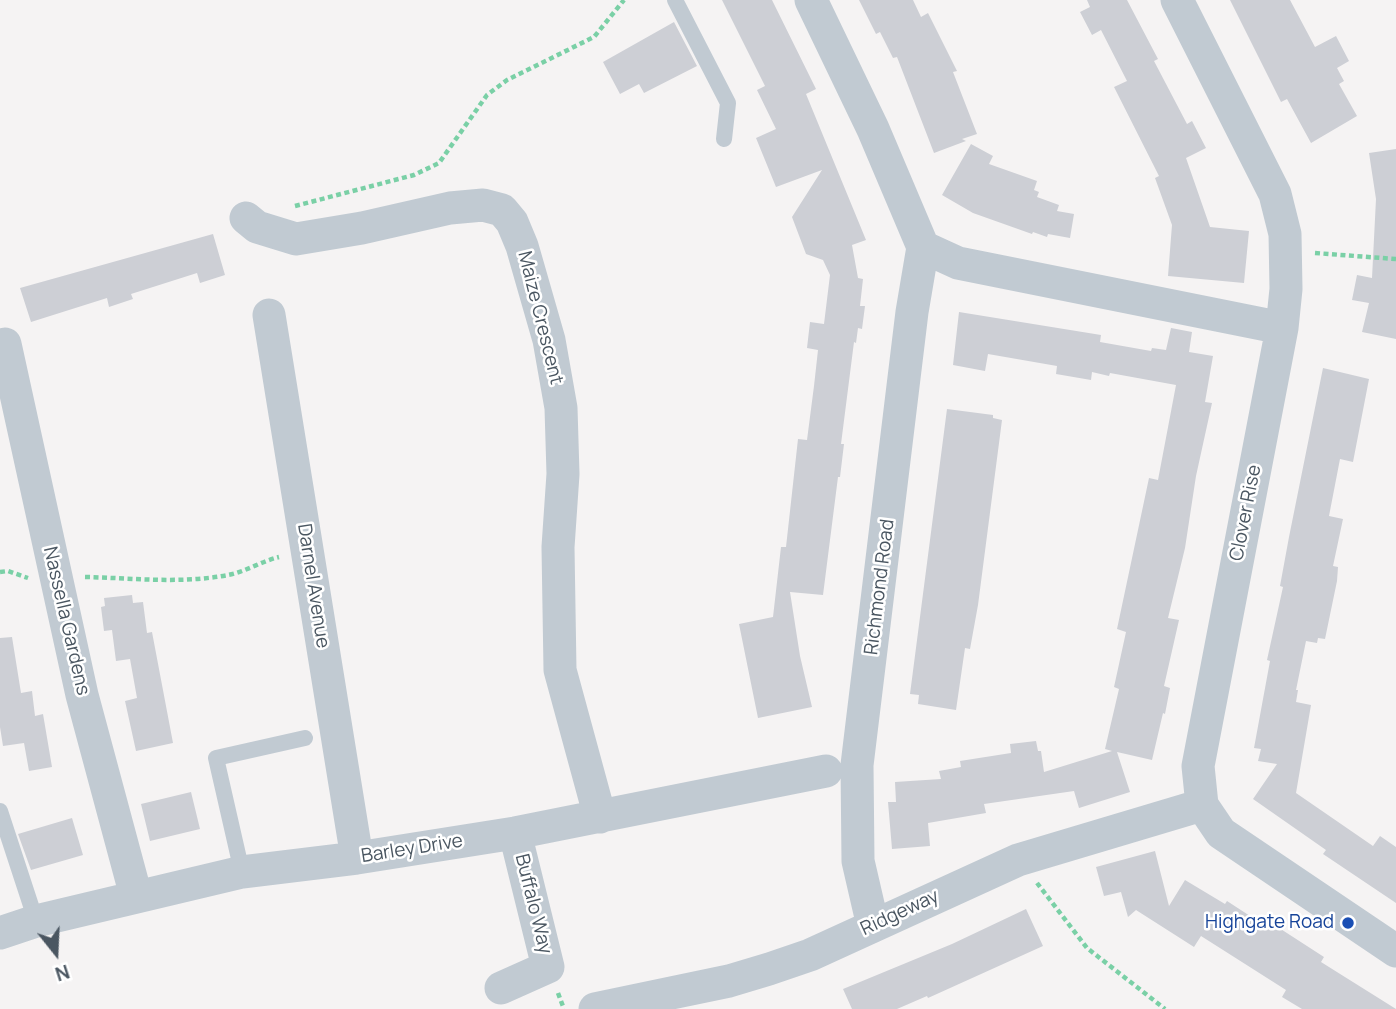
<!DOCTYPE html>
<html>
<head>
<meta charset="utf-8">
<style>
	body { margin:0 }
	#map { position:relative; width:1396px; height:1009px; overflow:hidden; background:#f5f3f3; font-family:Manrope,sans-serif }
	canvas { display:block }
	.north { position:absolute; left:21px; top:918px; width:70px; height:70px; -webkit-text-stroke:5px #fff; paint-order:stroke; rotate:162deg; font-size:19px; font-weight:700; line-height:28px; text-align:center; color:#4a5661 }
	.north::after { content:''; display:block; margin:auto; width:24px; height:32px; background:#4a5661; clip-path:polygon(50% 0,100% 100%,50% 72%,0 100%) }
</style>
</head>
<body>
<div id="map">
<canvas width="1396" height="1009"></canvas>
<div class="north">N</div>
</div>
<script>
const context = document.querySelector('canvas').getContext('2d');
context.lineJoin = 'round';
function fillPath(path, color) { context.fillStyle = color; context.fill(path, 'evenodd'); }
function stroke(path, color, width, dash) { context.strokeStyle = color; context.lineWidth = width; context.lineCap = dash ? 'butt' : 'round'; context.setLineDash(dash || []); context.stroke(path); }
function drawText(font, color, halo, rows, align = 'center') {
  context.font = font + ' Manrope,sans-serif'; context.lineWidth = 5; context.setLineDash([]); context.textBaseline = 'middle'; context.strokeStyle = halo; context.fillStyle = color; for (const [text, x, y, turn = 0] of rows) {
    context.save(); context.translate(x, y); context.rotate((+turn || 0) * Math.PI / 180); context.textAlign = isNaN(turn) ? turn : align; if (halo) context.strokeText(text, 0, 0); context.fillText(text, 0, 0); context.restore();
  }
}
fillPath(new Path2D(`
	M722,0H772L816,89L806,94L866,240L852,245L858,278L863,279L860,306H865L862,329L858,328L856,343L854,342L841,444H844L840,477H838L823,595L790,592L800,656L812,707L758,718L739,624L773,617L781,547H786L798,439L807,440L814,386L818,350L807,348L810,322L824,324L830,275L823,260L806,254L792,217L822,170L776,187L756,138L776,129L757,90L765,86Z
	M859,0H913L921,17L928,13L957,71L953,72L977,134L962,139L966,141L934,153L897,57L893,58L880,32L876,34Z
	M1087,0H1127L1158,59L1154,61L1187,124L1192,121L1206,148L1186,158L1210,227L1249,231L1244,283L1168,276L1172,225L1155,178L1159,176L1114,87L1127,81L1101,30L1092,35L1080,12L1090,7Z
	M1230,0H1290L1315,47L1336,36L1349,61L1337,68L1344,81L1339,84L1357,116L1311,143L1287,99L1281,102Z
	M674,22L697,66L644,93L639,84L620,94L603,62Z
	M971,144L993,156L989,164L1037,181L1034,190L1039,192L1037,197L1059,205L1057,211L1074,214L1070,238L1048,234L1047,237L1033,232L1032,234L973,213L942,195Z
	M1396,149V339L1362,332L1369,303L1352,300L1357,275L1372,278L1376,199L1369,153Z
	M213,234L225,275L200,283L197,273L131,294L133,299L109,307L107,298L31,322L20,288Z
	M959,312L1101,335L1100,342L1151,351L1152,348L1166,350L1171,328L1192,332L1189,352L1213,356L1205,402L1212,403L1196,476L1185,548L1168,618L1179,620L1164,686L1170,688L1165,714L1163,713L1152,760L1117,752L1130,792L1079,808L1074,791L984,804L986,813L928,823L930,846L892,849L888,802H896L895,782L941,779L939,771L961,767L960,761L1011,753L1010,744L1036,741L1038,751H1041L1044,772L1112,751L1105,749L1119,689L1114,687L1126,632L1117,629L1149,478L1158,480L1176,385L1110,373L1109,376L1092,372L1091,380L1056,374L1057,366L988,354L985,371L953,365Z
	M1323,368L1369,379L1353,462L1340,459L1329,516L1343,519L1333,566L1338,567L1337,581L1325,639L1318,638L1317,643L1306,641L1296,690H1298L1296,702L1311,705L1296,793L1373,846L1380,836L1396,847V903L1323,854L1326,850L1253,799L1277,764L1258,761L1261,749L1254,748L1270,661L1267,660L1283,587L1280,586L1289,537Z
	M947,409L993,415V418L1002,420L978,605L970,649L965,648L956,710L918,704L919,695L910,694Z
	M132,595L133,603L143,602L147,633L152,632L173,743L136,751L125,701L137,698L130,659L116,661L112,630L104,631L101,607L105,606L104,598Z
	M12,637L21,693L32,691L35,716L43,714L52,767L29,771L24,743L3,746L0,727V638Z
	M191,792L200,829L150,841L141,804Z
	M72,818L83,855L31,870L18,834Z
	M1155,851L1169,906L1185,880L1225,904L1227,901L1270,929L1273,924L1324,957L1321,962L1396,1009H1302L1282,997L1286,990L1201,936L1194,947L1136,910L1128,917L1121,892L1104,896L1096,867Z
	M1026,909L1043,946L928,998L927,996L897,1009H852L843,989L952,944Z`), '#cdcfd5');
stroke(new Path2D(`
	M295,206L414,175L439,163L487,95L507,80L594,37L624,0
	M1315,253L1396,259
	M0,572L8,571L28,578
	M85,577C133,578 181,584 228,575C245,572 262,561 279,557
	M1037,883L1087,948L1165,1009
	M558,993L564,1009`), '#7ad0a6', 4.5, [5, 3.5]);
stroke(new Path2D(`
	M675,0L728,103L724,139
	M0,811L36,921
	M242,872L216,758L305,738`), '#c1cad2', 16);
stroke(new Path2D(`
	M811,0L873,129L923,247L958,263L1282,328
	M1177,0L1275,194L1285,234L1286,289L1282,328L1198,766L1202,805L1221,833L1396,951
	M246,218L257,227L296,239L362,228L450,208L483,205L502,210L512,222L522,246L549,340L561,408L563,474L558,547L560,670L600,817
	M269,315L357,858
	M5,344L82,695L136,896
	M873,926L858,861L857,765L912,312L923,247
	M0,933L36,921L242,872L357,858L515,833L826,771
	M501,988L548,967L515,833
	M595,1009L729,981L769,969L810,955L1018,860L1202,805`), '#c1cad2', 33);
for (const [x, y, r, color] of [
	[1348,923,7,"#1a4fb4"]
]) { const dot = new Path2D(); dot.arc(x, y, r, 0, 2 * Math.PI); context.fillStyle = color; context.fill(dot); stroke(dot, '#fff', 2.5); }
drawText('19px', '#4a5661', '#fff', [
	["Maize Crescent",540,318,76],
	["Clover Rise",1246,513,-79],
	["Darnel Avenue",313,586,81],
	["Richmond Road",880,587,-83],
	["Nassella Gardens",66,621,77],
	["Barley Drive",412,849,-9],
	["Buffalo Way",533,904,76],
	["Ridgeway",900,913,-25]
]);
drawText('19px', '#164399', '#fff', [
	["Highgate Road",1334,923]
], 'right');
</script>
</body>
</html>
